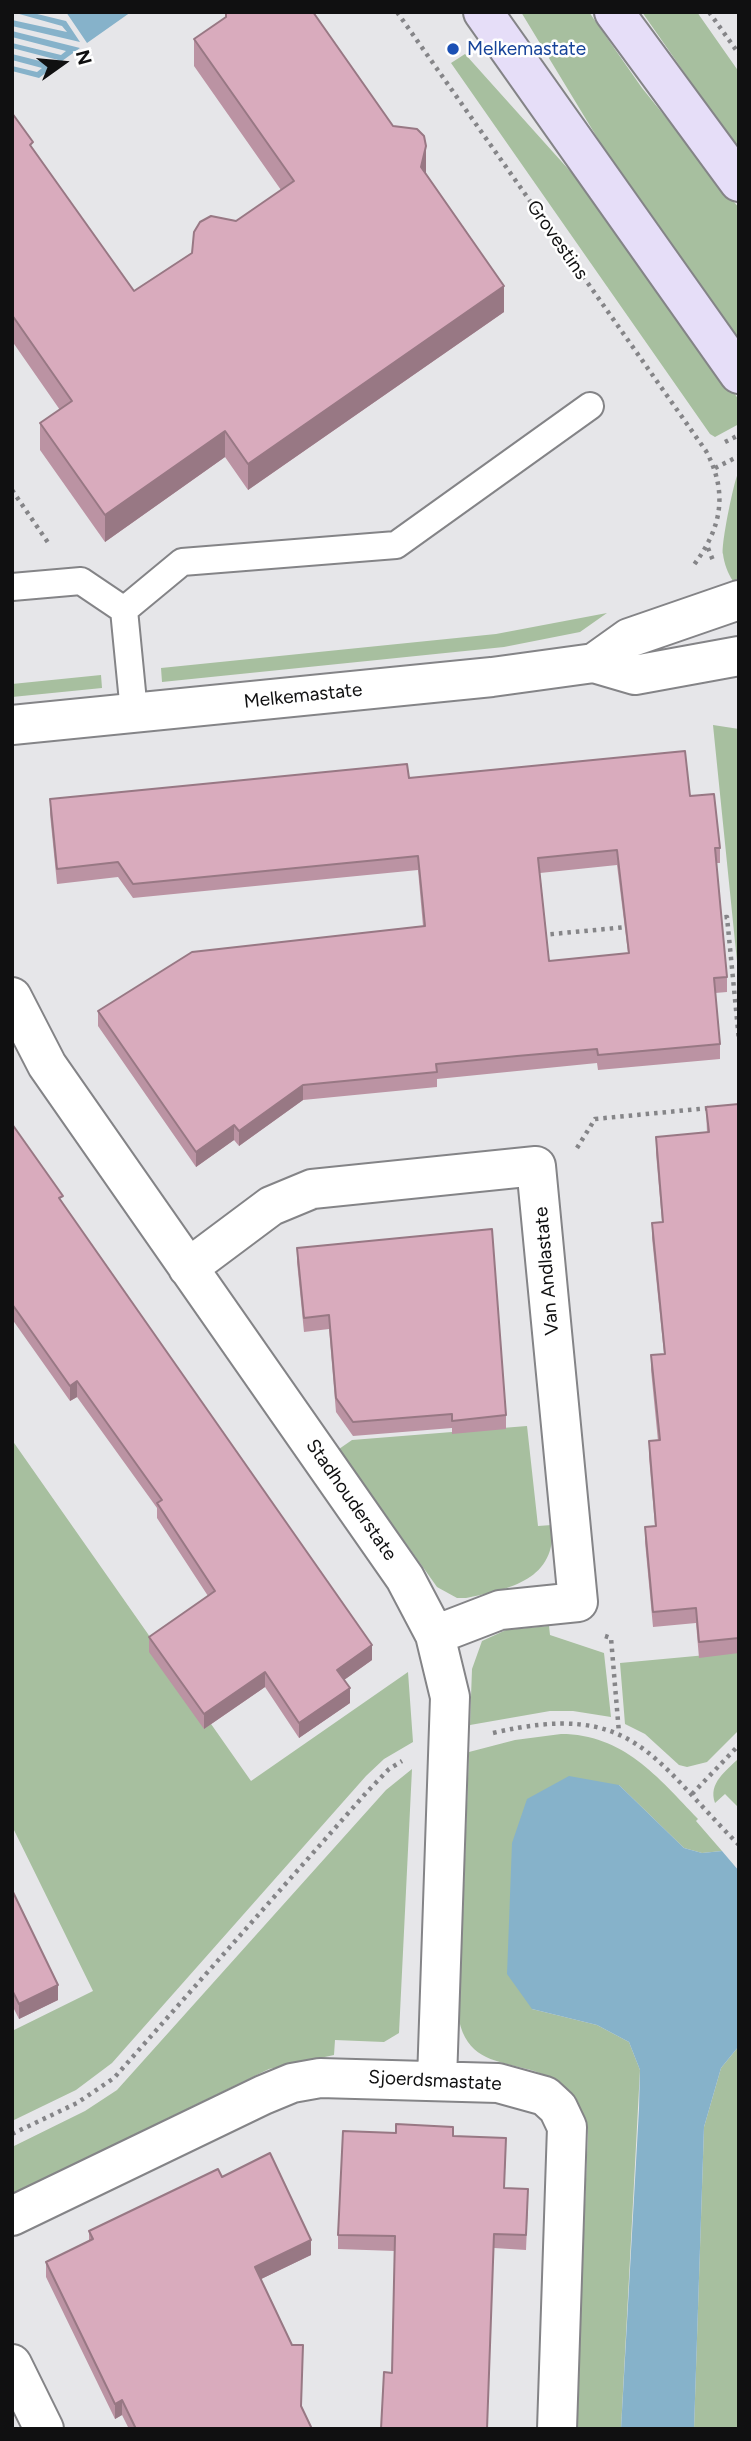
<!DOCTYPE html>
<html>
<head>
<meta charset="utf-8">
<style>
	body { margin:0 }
	#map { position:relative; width:751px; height:2441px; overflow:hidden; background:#e6e6e9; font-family:Figtree,sans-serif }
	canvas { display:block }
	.frame { position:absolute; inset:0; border:14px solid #101011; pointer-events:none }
	.north { position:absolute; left:28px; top:28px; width:70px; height:70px; -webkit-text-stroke:5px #fff; paint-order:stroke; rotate:75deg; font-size:19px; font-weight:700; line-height:28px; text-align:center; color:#101011 }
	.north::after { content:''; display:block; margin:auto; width:24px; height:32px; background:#101011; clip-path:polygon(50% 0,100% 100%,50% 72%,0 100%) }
</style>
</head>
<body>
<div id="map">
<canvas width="751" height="2441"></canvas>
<div class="frame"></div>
<div class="north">N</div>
</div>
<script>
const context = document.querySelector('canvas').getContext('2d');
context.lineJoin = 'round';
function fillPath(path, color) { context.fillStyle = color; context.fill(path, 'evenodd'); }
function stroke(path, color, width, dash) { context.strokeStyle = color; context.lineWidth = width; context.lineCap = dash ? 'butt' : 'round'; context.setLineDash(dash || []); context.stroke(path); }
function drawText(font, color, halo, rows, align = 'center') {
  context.font = font + ' Figtree,sans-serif'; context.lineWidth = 5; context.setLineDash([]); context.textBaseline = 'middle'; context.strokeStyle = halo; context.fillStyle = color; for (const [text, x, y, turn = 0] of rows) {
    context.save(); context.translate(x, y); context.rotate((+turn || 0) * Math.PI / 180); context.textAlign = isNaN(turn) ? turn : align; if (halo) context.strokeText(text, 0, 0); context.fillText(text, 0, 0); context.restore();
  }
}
fillPath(new Path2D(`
	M521,12H589L642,88L739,208V347L615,167Z
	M642,12H697L739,72V151Z
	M465,54L605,210L739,400V424L715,437L710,434L451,63Z
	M739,471V578L733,581C728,574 724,563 723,554C721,545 734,479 739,471Z
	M607,613L580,632L504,647L162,682L161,668L496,634Z
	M101,675L102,688L12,697V684Z
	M713,725L739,729V981Z
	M527,1426L538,1526L552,1525C557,1580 510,1589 466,1598H457L437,1587L339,1449L352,1440Z
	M12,1440L251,1781L408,1672L413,1742L384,1759L366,1776L112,2063L76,2090L12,2121V2031L93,1991L12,1826Z
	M549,1626L550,1635L604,1653L611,1717L573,1711H550L470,1725L472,1669L482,1641L506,1630Z
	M739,1652V1730L707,1762L687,1767L679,1765L645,1734L625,1724L620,1663Z
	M561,1734C623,1734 658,1777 698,1819L696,1821L722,1851L702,1853L684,1848L619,1785L532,2009L597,2025L629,2042L640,2070L621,2429H576L588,2130C563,2036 474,2093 459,2020L469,1752L515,1740Z
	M739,1758V1808L725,1794L715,1803C708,1783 726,1771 739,1758Z
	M412,1769L399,2033L384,2042L335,2040L334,2055L269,2069L12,2194V2147L85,2111L117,2090L386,1790Z
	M739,2046V2429H694L704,2127L721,2068Z`), '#a7bf9f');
fillPath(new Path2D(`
	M12,12H29L66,21L80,42L12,26V20L67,32L62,26Z
	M66,12H131L87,43Z
	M12,31L80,48L62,61L12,48V43L61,55L66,51L12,37Z
	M12,54L56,65L39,78L12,71V66L37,72L42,68L12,60Z
	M569,1776L619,1785L684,1848L702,1853L722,1851L739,1871V2046L721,2068L704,2127L694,2429H621L639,2109L640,2070L629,2042L597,2025L532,2009L507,1974L512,1843L527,1799Z`), '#86b2ca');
const service = new Path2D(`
	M12,587L81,581L124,610
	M124,610L182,562L396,545L590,406
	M124,610L134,712`);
const minor = new Path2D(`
	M594,663L629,638L739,600
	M12,725L492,677L594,663L635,675L739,656
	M12,997L47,1065L405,1578L435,1635L450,1697L437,2080
	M188,1268L271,1206L312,1189L536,1166L578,1602L500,1610L435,1635
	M12,2216L263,2095L292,2083L320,2078L498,2083L545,2096L558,2108L567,2127L557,2429
	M12,2364L44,2429`);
const secondary = new Path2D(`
	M483,12L739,374
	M614,12L739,182`);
stroke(service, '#848487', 30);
stroke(minor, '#848487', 42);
stroke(secondary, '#848487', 42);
stroke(new Path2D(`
	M397,12L706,451C729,494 721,529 693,566
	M709,12L739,54
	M725,442L739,435
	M715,468L739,456
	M12,490L49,544
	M708,548L714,563
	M716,918L727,917L739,1040
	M542,935L627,927
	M577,1148L595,1119L709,1108
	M605,1636L611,1638L619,1733
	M493,1733C633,1700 651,1757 739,1845
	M692,1794L739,1745
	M12,2134L77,2103L114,2078L366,1793L389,1769L402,1761`), '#858588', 4.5, [3.5, 5]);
stroke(service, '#fff', 26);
stroke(minor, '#fff', 38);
stroke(secondary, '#e6def8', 38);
fillPath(new Path2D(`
	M194,39L426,174L504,312L248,490L225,457L105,542L40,450V423L60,410L12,341V113L33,149L134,291L192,253L281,190L194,66Z
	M409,778L690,796L720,848V863H716L727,977V992L715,993L720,1044V1059L598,1070L597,1063L437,1079V1087L303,1100L239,1146L234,1140L196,1167L98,1026V1011L423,926L418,870L133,898L118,877L57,884L50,814V799ZM617,865L628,953L549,961L540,873Z
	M739,1104V1653L699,1658L696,1623L653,1627L645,1542V1527L655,1526L649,1457V1441H658L651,1370V1355L664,1354L652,1238V1223L662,1222L656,1153V1137L707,1133L706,1107Z
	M12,1124L63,1203L372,1660L344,1680L350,1703L299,1738L265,1687L204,1729L149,1652V1637L208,1596L157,1518V1508L77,1397L70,1401L12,1319Z
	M297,1248L506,1415V1429L452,1434V1428L353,1436L336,1412L329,1329L304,1332L297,1262Z
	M12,1890L58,2000L19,2019L12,2005Z
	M453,2136L506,2153L504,2188L528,2204L526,2250L494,2248L392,2373L395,2251L338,2249V2235Z
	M222,2177L311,2255L261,2279L302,2407L312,2429H129L122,2415L115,2419L46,2277V2262L89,2241V2231Z`), '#bb93a3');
fillPath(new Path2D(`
	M426,146V173L421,193V167Z
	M504,286V312L248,490V464Z
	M225,431V457L105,542V515Z
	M303,1085V1100L239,1146V1131Z
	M234,1125V1140L196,1167V1152Z
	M77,1381V1397L70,1401V1386Z
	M372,1645V1660L337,1685V1670Z
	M265,1672V1687L204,1729V1714Z
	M350,1688V1703L299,1738V1723Z
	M58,1985V2000L19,2019V2004Z
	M311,2240V2255L255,2282V2267Z
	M122,2400V2415L115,2419V2404Z`), '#987884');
const building = new Path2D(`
	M226,12H313L393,126L417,129L424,136L426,146L421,167L504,286L248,464L225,431L105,515L40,423L72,401L12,315V113L33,142L30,145L134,291L192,253L194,232L200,222L211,216L236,221L294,181L194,39L226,17Z
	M685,751L690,796L714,794L720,848H715L727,977L714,978L720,1044L598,1055L597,1049L517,1056L436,1064L437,1072L303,1085L239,1131L234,1125L196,1152L98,1011L192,952L425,926L418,856L133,884L118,862L57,869L50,799L407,764L409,778ZM617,850L629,953L549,961L538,858Z
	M739,1104V1638L699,1642L696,1608L653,1612L645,1527L656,1526L649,1441L660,1440L651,1355L665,1354L652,1223L663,1222L656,1137L709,1132L706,1107Z
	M12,1124L63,1196L59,1198L372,1645L337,1670L350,1688L299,1723L265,1672L204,1714L149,1637L215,1591L157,1503L162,1500L77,1381L70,1386L12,1304Z
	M492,1229L506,1415L452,1421V1414L353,1422L336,1398L329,1315L304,1318L297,1248Z
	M12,1890L58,1985L19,2004L12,1990Z
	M396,2124L453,2127V2136L506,2138L504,2188L528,2189L526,2235L494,2234L487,2429H381L384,2372L392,2373L395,2236L338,2235L343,2131L396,2133Z
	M270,2153L311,2240L255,2267L292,2345H303L301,2406L312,2429H136L122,2400L115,2404L46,2262L93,2239L89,2231L218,2169L222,2177Z`);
fillPath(building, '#d9abbd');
stroke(building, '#987884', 2);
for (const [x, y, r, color] of [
	[453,49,7,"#1a4fb4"]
]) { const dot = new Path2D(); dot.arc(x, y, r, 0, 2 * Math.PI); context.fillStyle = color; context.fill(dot); stroke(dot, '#fff', 2.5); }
drawText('19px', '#164399', '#fff', [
	["Melkemastate",467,49]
], 'left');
drawText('19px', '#101011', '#fff', [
	["Grovestins",557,240,55],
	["Melkemastate",303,696,-6],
	["Van Andlastate",547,1271,-95],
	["Stadhouderstate",351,1500,55],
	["Sjoerdsmastate",435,2081,3]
]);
</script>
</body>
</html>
